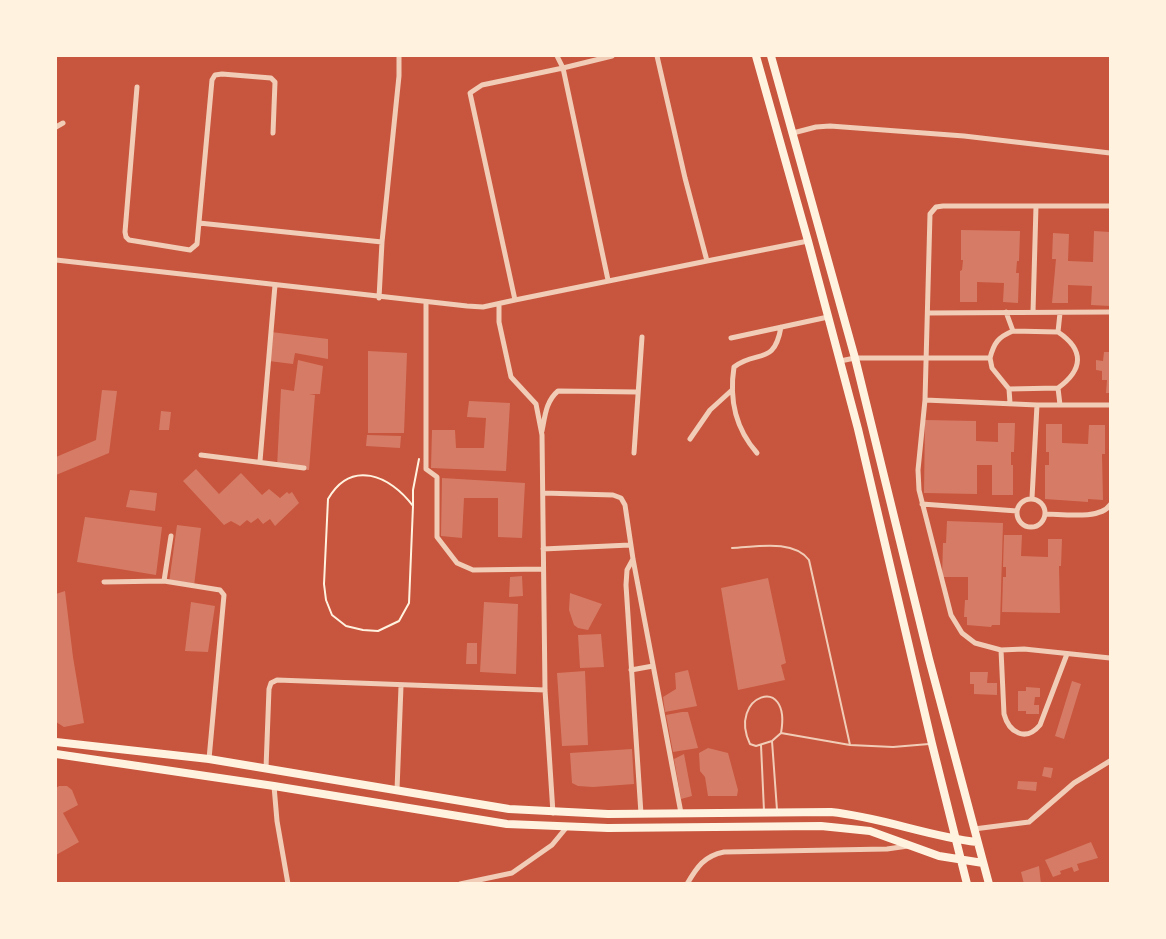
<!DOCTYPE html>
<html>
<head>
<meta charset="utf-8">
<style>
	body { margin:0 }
	#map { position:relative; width:1166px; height:939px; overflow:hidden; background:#c8553d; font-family:Bitter,serif }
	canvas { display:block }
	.frame { position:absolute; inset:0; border:57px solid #fff3e0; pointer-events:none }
</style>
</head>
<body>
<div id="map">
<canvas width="1166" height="939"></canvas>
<div class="frame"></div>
</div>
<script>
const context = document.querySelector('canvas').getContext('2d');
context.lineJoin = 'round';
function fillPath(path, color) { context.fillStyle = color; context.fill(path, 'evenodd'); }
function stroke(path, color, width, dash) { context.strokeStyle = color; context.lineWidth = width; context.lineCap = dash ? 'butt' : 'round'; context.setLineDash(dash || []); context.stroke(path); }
fillPath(new Path2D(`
	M961,230L1020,231L1019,261H1017L1016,273H1019L1018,303L1003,302L1004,283L977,282V302H960V271L962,270L963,260H961Z
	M1094,231L1110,232L1109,272H1110V306L1091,305L1092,286L1068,285V303H1052L1056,259H1052L1053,233L1069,234L1068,261L1093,262Z
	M271,332L328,339V359L295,353L293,364L269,361Z
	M368,351L407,353L404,433H368Z
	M1104,352H1110V393H1106L1107,380H1102V371L1096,370V360L1103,361Z
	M298,360L323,366L320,394H309L315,395L309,470L277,467L281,389L294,391Z
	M102,390L117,391L109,453L56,475V457L96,440Z
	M469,401L510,403L506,471L431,468L432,430H455L456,448H484L486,418L467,417Z
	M161,411L171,412L169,430H159Z
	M925,420L976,421V441L998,442V423H1015L1014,452H1011V465H1013V495H992V465H977V494L924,493Z
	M1046,424H1062V443L1088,444L1089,425H1105V454H1102L1103,500L1088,499V502L1045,499V465H1049V452H1046Z
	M367,435L401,436L400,448L366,446Z
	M196,469L219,494L241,473L262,495L269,489L280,498L287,492L289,494L292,492L299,503L275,526L270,519L263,524L258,518L251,523L247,520L240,526L231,521L224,525L183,481Z
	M442,478L525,483L522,538L498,537V498H464L462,538L441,536Z
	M130,490L157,493L155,511L126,507Z
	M85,517L162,527L156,575L77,562Z
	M947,521L1003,523L1000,625H992L991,627L967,625V617H964L965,600H968V577H942L943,543H946Z
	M177,525L201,528L194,586L169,583Z
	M1004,535H1022L1021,556L1048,557V539H1062L1061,566H1059L1060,613L1002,612L1003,577H1006V567H1003Z
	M522,576L523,596L509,597L510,577Z
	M768,578L786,663L781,665L785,680L738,690L721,588Z
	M65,591L73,657L84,723L64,727L56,722V594Z
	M570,593L602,604L588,630L578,628L574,625L569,610Z
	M191,602L215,606L208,652L185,651Z
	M484,602L518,604L516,674L480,672Z
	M601,634L604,667L580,668L578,635Z
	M467,643H477V664H466Z
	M688,670L697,706L665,712L663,697L676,689L675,673Z
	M585,671L588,745L562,746L557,673Z
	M970,672H988L987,683H997V695L974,694V684H970Z
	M1072,681L1081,684L1064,739L1055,736Z
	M1026,687L1040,688V697H1035L1034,705H1039V714H1026V711H1018V691H1026Z
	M682,712H688L698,748L673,752L666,715Z
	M708,748L728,753L738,790L737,796H708L705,777L700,771L699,753Z
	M632,749L634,784L593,787L578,786L572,783L570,753Z
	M684,754L692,796L681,799L674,759Z
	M1044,767L1053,768L1051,778L1042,776Z
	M1018,781L1037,782L1036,791L1017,789Z
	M59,786H67L72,790L78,805L63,813L79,842L56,855V788Z
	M1091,842L1098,858L1077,864L1079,870L1074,872L1072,867L1060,871L1061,874L1053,877L1045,860Z
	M1039,866L1041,884H1024L1021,872Z`), '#d67c66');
stroke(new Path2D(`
	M413,506C390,475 351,459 328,499L324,584L326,600L332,615L346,626L363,630L378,631L399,621L409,603L413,506V490L419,459`), '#fff3e0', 2);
stroke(new Path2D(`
	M732,548C756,547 793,539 809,560L850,745L893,747L929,744
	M781,733C792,672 727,696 750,744L756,746L772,741L781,733L850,745
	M772,741L777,810
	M761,745L764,811`), '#f1ccb7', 2);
stroke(new Path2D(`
	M557,56L563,68L608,280
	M612,56L563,68L482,85L470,93L515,300L707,261L685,178L657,56
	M137,87L125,232L126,237L129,240L190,250L197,244L212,80L215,75L222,74L271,78L275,82L273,133
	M56,127L63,123
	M793,133L816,127L830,126L964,136L1110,153
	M1110,206H943L936,207L930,214L925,400L918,470L919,490L951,615L962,633L975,643L1001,650L1024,649L1110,658
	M199,223L382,242
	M56,260L467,306L483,307L515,300
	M707,261L808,241
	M379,298L382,242L399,76V56
	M426,302V469L437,477V537L457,563L473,570L543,569
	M499,304V322L511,377L536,404L542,435L545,690L553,813
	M1006,312L1013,331L1058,332L1060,313
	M1033,312L1036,206
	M928,313L1110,312
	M1058,332C1085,350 1083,370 1058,388L1060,405
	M731,338L828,317
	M990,358C994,343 998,337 1013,331
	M840,361L855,358H990L992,368L1009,389
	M925,400L1037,405H1110
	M1010,403L1009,389L1058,388
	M542,431C545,416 546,401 558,391L638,392
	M690,439L710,410L732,390
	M634,453L642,337
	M757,453C735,428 729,399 734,367C757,349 774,367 781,327
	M201,455L304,468
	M260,461L275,285
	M543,493L613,495L621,498L625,505L633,559L681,813
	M1032,498L1037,405
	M1017 513a14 14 0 1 1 28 0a14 14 0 1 1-28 0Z
	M922,504L1017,511
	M1045,514C1062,514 1100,520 1110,505
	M171,536L164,581L220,590L224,595L209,759
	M543,549L630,545
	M633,559L627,570L626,585L641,814
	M104,582L164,581
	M1001,650L1004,714C1009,733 1026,742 1040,725L1067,654
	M631,670L653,666
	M266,768L269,689L271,683L277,680L545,690
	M274,786L277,821L288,884
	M397,790L401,686
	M974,829L1029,822L1074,783L1110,761
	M460,884L512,873L552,845L566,828
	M687,884C697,867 704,856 724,852L887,849L908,846`), '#f1ccb7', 5);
stroke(new Path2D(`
	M756,56L808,241L858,429L932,744L967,884
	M771,56L855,358L929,659L989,884
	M56,742L209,759L509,809L608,814L831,812C881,817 927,836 977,842
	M56,754L274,786L507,824L608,828L821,826L870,831L939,856L983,863`), '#fff3e0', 8);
</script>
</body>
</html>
